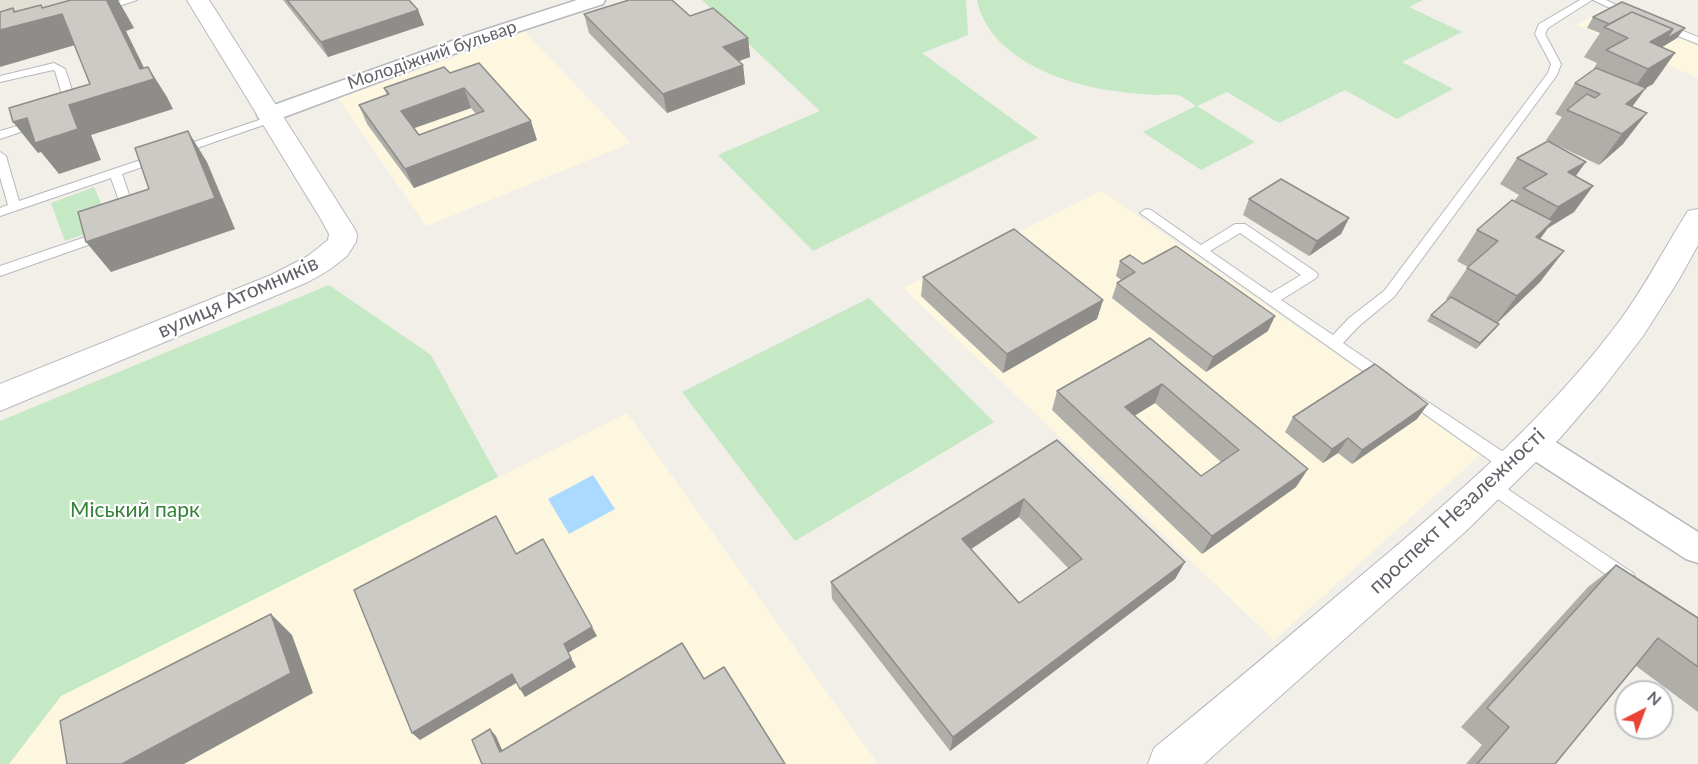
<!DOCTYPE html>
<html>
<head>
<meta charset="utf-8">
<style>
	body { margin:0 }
	#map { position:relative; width:1698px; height:764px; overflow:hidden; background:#f1efe8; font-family:Lato,sans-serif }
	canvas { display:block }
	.north { position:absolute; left:1614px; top:680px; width:60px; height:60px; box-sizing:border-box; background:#fff; border:2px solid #bfc1c3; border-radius:50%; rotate:42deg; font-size:16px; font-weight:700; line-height:24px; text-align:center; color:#5f6368 }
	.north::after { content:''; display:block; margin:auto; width:21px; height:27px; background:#ea4335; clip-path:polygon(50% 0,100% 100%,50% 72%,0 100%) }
</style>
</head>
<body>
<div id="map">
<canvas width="1698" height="764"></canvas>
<div class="north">N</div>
</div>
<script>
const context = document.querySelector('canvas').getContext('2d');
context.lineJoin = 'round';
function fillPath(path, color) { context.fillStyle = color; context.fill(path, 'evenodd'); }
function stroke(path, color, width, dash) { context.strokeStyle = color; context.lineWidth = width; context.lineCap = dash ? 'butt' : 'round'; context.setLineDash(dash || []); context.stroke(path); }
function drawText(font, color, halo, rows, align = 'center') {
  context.font = font + ' Lato,sans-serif'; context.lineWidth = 4.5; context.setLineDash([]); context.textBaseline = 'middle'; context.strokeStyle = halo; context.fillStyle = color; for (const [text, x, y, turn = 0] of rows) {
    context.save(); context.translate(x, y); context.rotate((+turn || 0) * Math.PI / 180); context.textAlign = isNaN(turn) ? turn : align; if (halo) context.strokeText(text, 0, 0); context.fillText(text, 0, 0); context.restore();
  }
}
fillPath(new Path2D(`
	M1609,6L1698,43V78L1577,25Z
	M525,32L631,143L426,226L338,98Z
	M1102,191L1480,455L1274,640L903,288Z
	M627,413L878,764H9L61,696Z`), '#fef7e0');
fillPath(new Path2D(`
	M0,0H91L0,25Z`), '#e1ded6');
fillPath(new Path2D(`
	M702,0H966L968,35L922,53L1038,138L813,251L718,155L820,111Z
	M977,0H1423L1409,7L1462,32L1402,62L1453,89L1397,119L1345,90L1279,123L1227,92L1197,106L1255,142L1201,170L1143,132L1196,106C1190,102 1183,96 1176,95C1169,94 1160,95 1153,95C1137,94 1122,92 1107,90C1057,82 988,55 977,0Z
	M94,187L110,225L65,241L51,203Z
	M329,285L431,355L498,477L61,696L9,764H0V421Z
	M869,298L994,422L795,541L682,392Z`), '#c5e8c5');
fillPath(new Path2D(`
	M593,475L615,509L569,534L548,499Z`), '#aadaff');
const lane = new Path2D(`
	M121,0H137L101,12L96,9Z
	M1580,0H1592L1548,28L1545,34L1561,64L1557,75L1394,297L1359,326L1343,343L1390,375L1392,379L1390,383H1380L1140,213L1146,209L1151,210L1201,245L1235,224H1245L1316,272L1318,275L1316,278L1281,300L1333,335L1349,318L1384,291L1548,73L1551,64L1535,34L1539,24ZM1240,233L1301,275L1271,293L1210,251Z
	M1593,0H1606L1636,14L1627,16Z
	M1658,24H1666L1698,37V44L1658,28Z
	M54,63L65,69L78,108L76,110H68L66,108L55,71L53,70L0,82V76Z
	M271,116L277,119L275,121L122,174L136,215L135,218L130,219L124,215L111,178L0,216V208L8,205L0,177V152L6,156L19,201Z
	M37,120L41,121V125L0,139V131Z
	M103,231L108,232L110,235L108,238L0,276V266Z
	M1410,390L1517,461L1519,466L1517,471L1511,473L1505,471L1405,400L1402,396L1405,392Z
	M1491,478L1633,573L1636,579L1633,585L1627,587L1621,585L1485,490L1483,485L1485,480Z`);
const street = new Path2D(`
	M577,0H605L603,4L483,43L276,120L268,122L260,120L257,115L260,110L469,35Z
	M1532,431L1543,434L1698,532V563L1686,559L1521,452L1517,443L1521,434Z`);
const secondary = new Path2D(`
	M187,0H209L354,228L357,234L356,242L347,256L329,270L308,282L0,411V384L271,275L308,256L328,240L329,234L322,221Z
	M1698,209V245L1678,281L1643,336L1603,388L1560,438L1466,531L1204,764H1148L1154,748C1224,691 1294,632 1363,574C1455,497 1549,416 1621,319C1646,285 1665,247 1688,211Z`);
stroke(lane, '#b5b8bc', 2);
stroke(street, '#b5b8bc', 3);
stroke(secondary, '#b6babf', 2);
fillPath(lane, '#fff');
fillPath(street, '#fff');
fillPath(secondary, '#fff');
fillPath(new Path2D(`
	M283,0H409L418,10L424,25L328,57Z
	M584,14L690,16L748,38L750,57L739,61L743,65L745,84L667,113L589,33Z
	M1593,17L1677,38L1662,47L1653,84L1645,88L1632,107L1623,144L1599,165L1546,140L1562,117L1555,114L1575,83L1593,70L1597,63L1584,57L1600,33L1587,28Z
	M450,73L537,140L414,188L367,124L359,105L387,95L384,88ZM471,108L476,114L419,135L414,128Z
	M1517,158L1575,176L1593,186L1574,212L1548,228L1540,239V282L1497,323L1499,324L1495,329L1476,349L1427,321L1431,315L1448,300L1446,299L1468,267L1457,261L1477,230L1514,201L1519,195L1500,184Z
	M1249,199L1349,218L1341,234L1309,256L1243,215Z
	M1120,261L1143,264L1268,331L1206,372L1112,298L1117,283L1121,280L1116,276Z
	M923,277L1103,300L1097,319L1003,373L921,296Z
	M1150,338L1296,487L1202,554L1052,410L1057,391ZM1155,403L1221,462L1201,476L1134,416Z
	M1428,404L1417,419L1352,464L1338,453L1323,463L1285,432L1293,417Z
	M1057,440L1185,562L1175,579L950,751L832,599L831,582ZM1019,517L1068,568L1019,603L971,549Z
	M1616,565L1698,618V712L1636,666L1555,764H1466L1482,745L1461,727L1588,587Z`), '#afaea9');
fillPath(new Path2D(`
	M111,0H118L129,19L134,28L126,31L150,80L148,67L167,97L173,109L91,135L101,160L59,174L41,152L38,153L13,122L69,105L140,69L107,1Z
	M41,5L49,17L62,14L82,43L0,67V30L14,12L13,8L24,24Z
	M418,10L424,25L328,57L321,42Z
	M1685,28L1677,38L1659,49L1650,42L1673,29Z
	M748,38L750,57L725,66L723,47Z
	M1675,53L1653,84L1626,99L1648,69Z
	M743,65L745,84L667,113L663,94Z
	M464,88L471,108L409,130L401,111Z
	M1646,88L1623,119L1626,104Z
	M1647,113L1623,144L1599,165L1622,134Z
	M531,121L537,140L414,188L405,169Z
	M188,131L207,162L235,229L111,272L86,242L215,198Z
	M1586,162L1567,188L1568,172Z
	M1593,186L1574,212L1548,228L1530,252L1536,237L1558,207Z
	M1349,218L1341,234L1309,256L1317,241Z
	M1564,251L1540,282L1494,326L1517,296Z
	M1103,300L1097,319L1003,373L1007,354Z
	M1275,316L1268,331L1206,372L1213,357Z
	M1499,324L1495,329L1476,349L1480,343Z
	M1162,384L1155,403L1118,426L1125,407Z
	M1428,404L1417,419L1352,464L1362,450Z
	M1348,438L1338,453L1323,463L1332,449Z
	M1308,469L1296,487L1202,554L1212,536Z
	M1024,499L1019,517L959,557L962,539Z
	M1185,562L1175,579L950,751L953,737Z
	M271,614L292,635L313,693L184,764H122Z
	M592,627L597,636L568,653L564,644Z
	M571,658L576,667L525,697L520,689Z
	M512,674L518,682L420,740L412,733Z
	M490,729L496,736L506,759L500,752Z`), '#8f8d8a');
const building = new Path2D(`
	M71,0H111L107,1L140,69L148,67L154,79L69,105L78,129L35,143L27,118L13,122L9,108L90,84L62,14L0,30V12L13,8L14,12L41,5L42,8Z
	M287,0H409L418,10L321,42Z
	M629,0H672L690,16L713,8L748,38L723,47L743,65L663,94L584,14Z
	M1622,2L1685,28L1666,39L1673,29L1632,12L1609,24L1593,17Z
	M1632,12L1673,29L1650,42L1675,53L1648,69L1606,50L1628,38L1604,27Z
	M479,63L531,121L405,169L359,105L389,94L384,88L444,67L450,73ZM464,88L484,111L419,135L401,111Z
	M1596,68L1646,88L1626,104L1647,113L1622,134L1567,110L1587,94L1595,98L1600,94L1575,83Z
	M188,131L215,198L86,242L78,212L149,189L135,148Z
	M1548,141L1586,162L1568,172L1593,186L1558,207L1523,188L1547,174L1517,158Z
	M1281,179L1349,218L1317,241L1249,199Z
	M1512,200L1553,221L1536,237L1564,251L1517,296L1467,268L1498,241L1477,230Z
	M1014,229L1103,300L1007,354L923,277Z
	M1176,246L1275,316L1213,357L1117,283L1135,272L1120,261L1130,255L1143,264Z
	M1451,297L1499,324L1480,343L1431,315Z
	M1150,338L1308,469L1212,536L1057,391ZM1162,384L1239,450L1201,476L1125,407Z
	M1375,364L1428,404L1362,450L1348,438L1332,449L1293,417Z
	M1057,440L1185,562L953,737L831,582ZM1024,499L1082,559L1019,603L962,539Z
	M496,516L516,554L543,539L592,627L564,644L571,658L520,689L512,674L412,733L354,590Z
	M1616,565L1698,618V667L1658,638L1555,764H1477L1509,727L1487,708Z
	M271,614L291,673L122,764H67L60,721Z
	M682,643L704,679L724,667L785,764H482L472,740L490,729L500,752Z`);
fillPath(building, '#cccac5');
stroke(building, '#8f8d8a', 1.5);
drawText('18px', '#5f6368', '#fff', [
	["Молодіжний бульвар",432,55,-19]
]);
drawText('21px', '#5f6368', '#fff', [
	["вулиця Атомників",238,297,-24],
	["проспект Незалежності",1457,511,-43]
]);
drawText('21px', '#348238', '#fff', [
	["Міський парк",135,510]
]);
</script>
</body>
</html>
